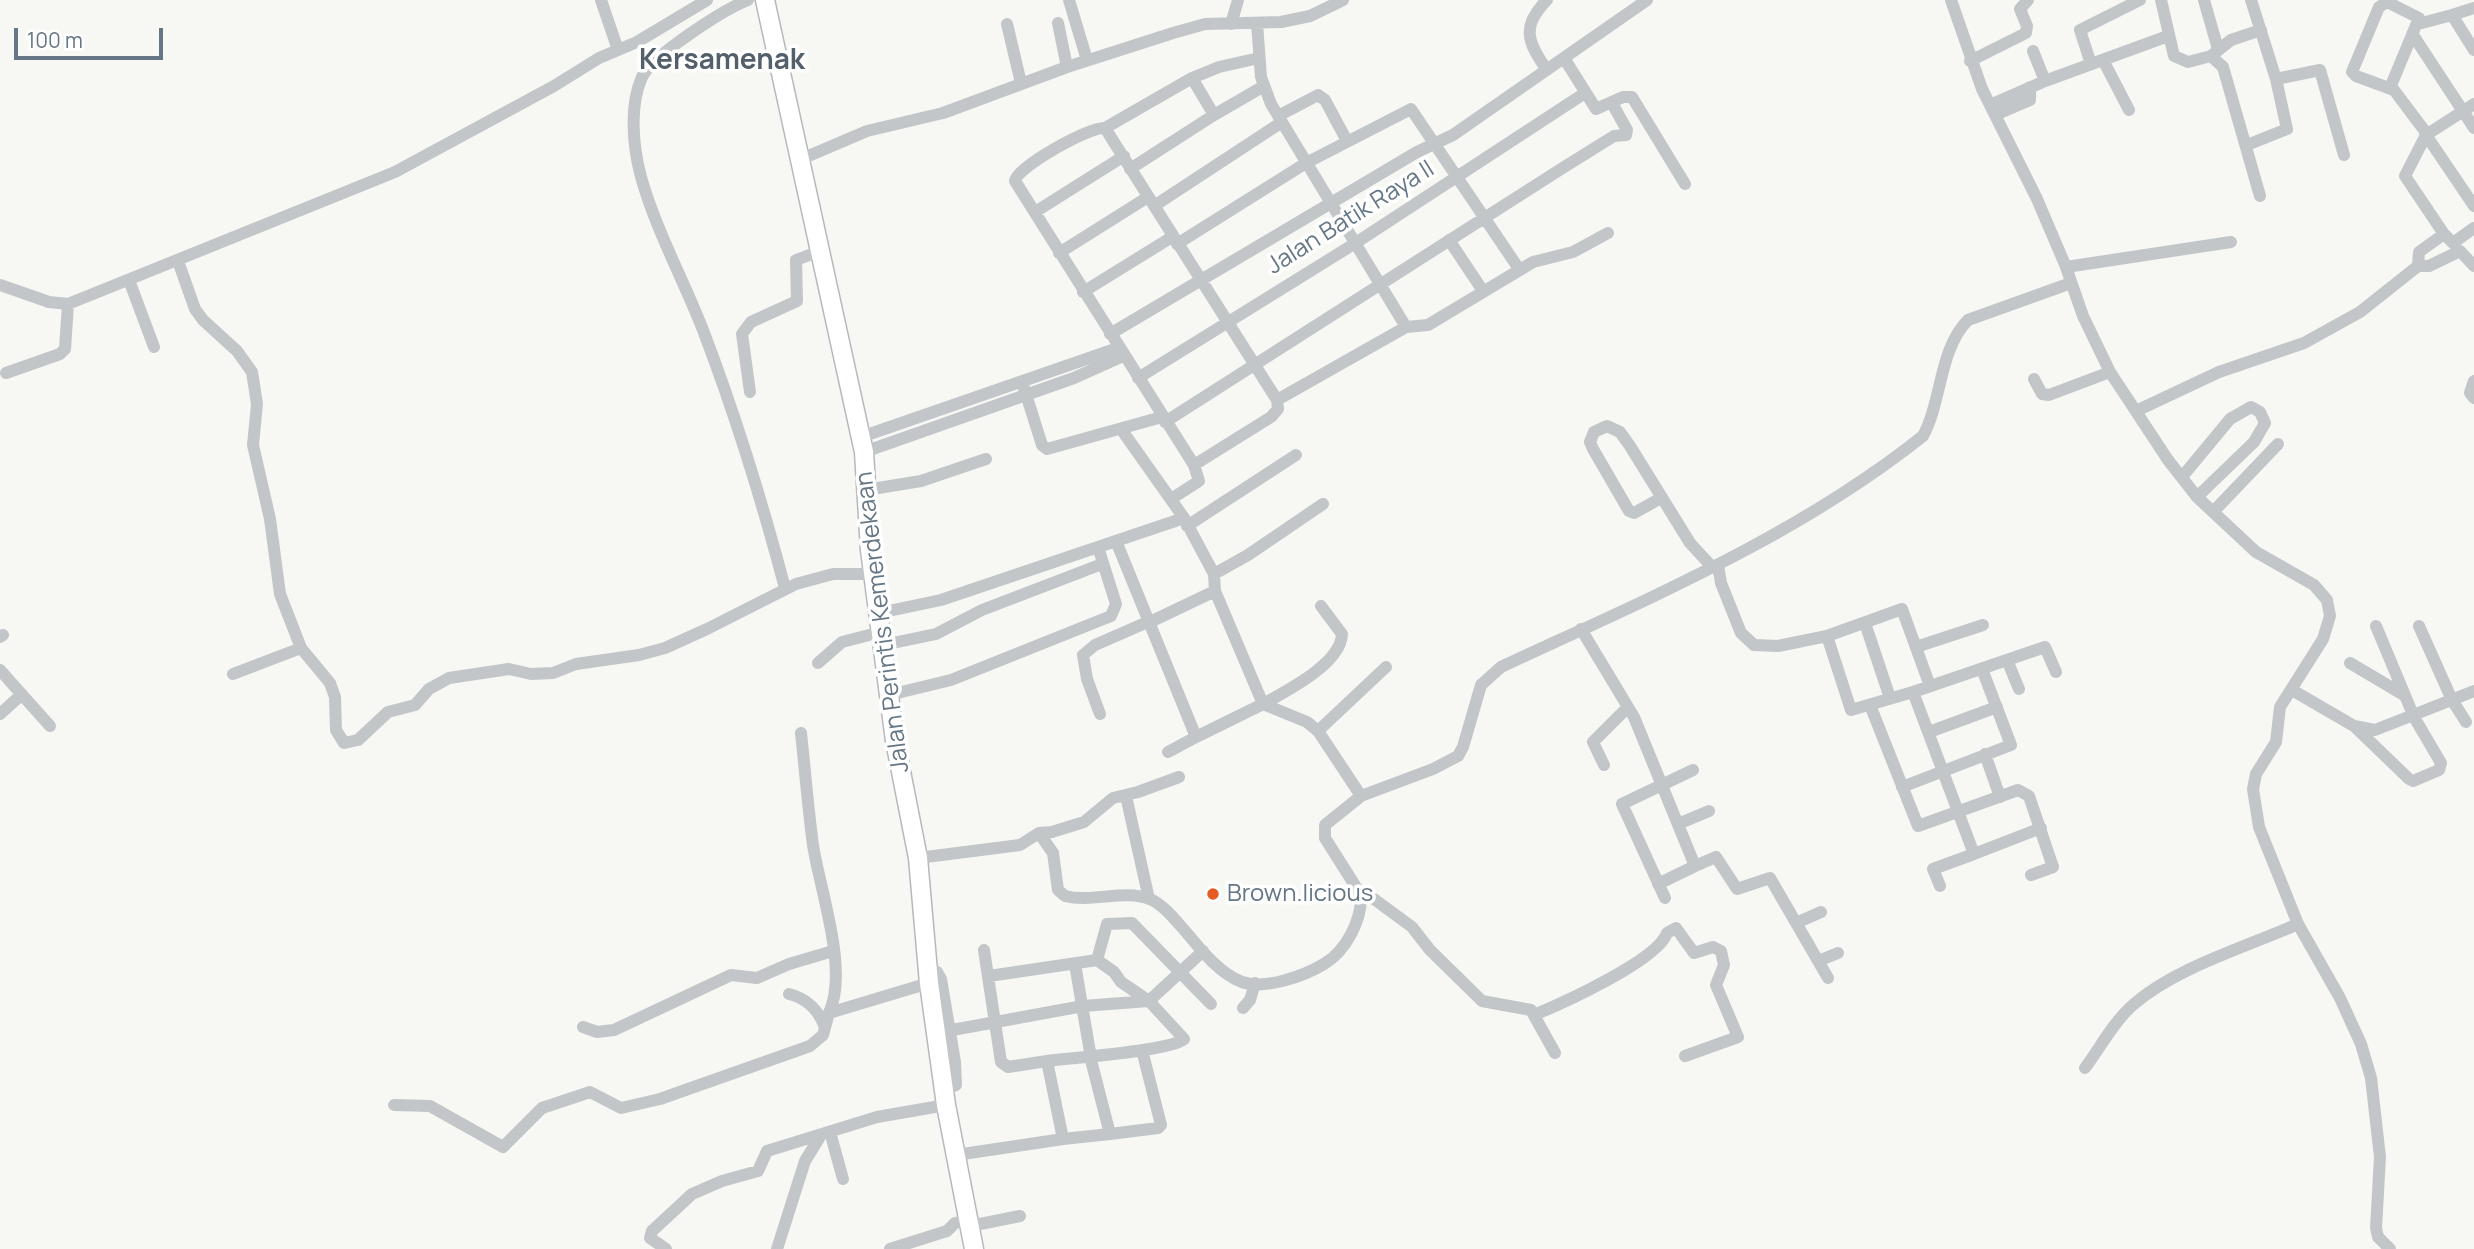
<!DOCTYPE html>
<html>
<head>
<meta charset="utf-8">
<style>
	body { margin:0 }
	#map { position:relative; width:2474px; height:1249px; overflow:hidden; background:#f7f7f4; font-family:Manrope,sans-serif }
	canvas { display:block }
	.scale { position:absolute; left:14px; top:28px; width:149px; height:32px; box-sizing:border-box; border:4px solid #657685; border-top:0; padding-left:9px; font-size:21px; line-height:24px; white-space:nowrap; color:#657685; -webkit-text-stroke:5px #fff; paint-order:stroke }
</style>
</head>
<body>
<div id="map">
<canvas width="2474" height="1249"></canvas>
<div class="scale">100 m</div>
</div>
<script>
const context = document.querySelector('canvas').getContext('2d');
context.lineJoin = 'round';
function stroke(path, color, width, dash) { context.strokeStyle = color; context.lineWidth = width; context.lineCap = dash ? 'butt' : 'round'; context.setLineDash(dash || []); context.stroke(path); }
function drawText(font, color, halo, rows, align = 'center') {
  context.font = font + ' Manrope,sans-serif'; context.lineWidth = 7; context.setLineDash([]); context.textBaseline = 'middle'; context.strokeStyle = halo; context.fillStyle = color; for (const [text, x, y, turn = 0] of rows) {
    context.save(); context.translate(x, y); context.rotate((+turn || 0) * Math.PI / 180); context.textAlign = isNaN(turn) ? turn : align; if (halo) context.strokeText(text, 0, 0); context.fillText(text, 0, 0); context.restore();
  }
}
const primary = new Path2D(`
	M765,0L864,452L870,550L895,741L918,858L929,983L946,1105L974,1249`);
stroke(primary, '#b5b9bd', 21);
stroke(new Path2D(`
	M601,0L618,50
	M748,0C723,10 653,55 642,77C629,106 633,147 641,177C656,230 683,279 703,330C735,414 762,501 785,588
	M1069,0L1087,60
	M1951,0L1982,89L2037,199L2066,267L2083,316L2110,372L2168,460L2197,497L2256,552L2314,585L2327,600L2330,616L2323,639L2280,707L2276,742L2256,774L2253,789L2259,827L2298,924L2340,998L2361,1044L2371,1078L2380,1157L2376,1228L2378,1237L2390,1249
	M2161,0L2174,56L2188,62L2211,56L2223,67L2260,196
	M2204,0L2218,49
	M2251,0L2276,79
	M2452,15L2474,8
	M1058,23L1067,67
	M1257,23L1261,77L1271,104L1406,327
	M1007,24L1021,83
	M1231,24L1238,0
	M2418,24L2452,15L2474,50
	M2413,35L2474,128
	M2033,51L2045,81
	M2211,56L2231,40L2261,30
	M1564,58L1596,109L1623,97H1632L1685,184
	M2103,60L2129,110
	M1970,61L2026,33L2027,26L2020,9L2028,0
	M2091,64L2080,30L2140,0
	M1547,70C1527,42 1521,26 1547,0
	M1192,78L1219,67L1259,58
	M2474,104L2426,135L2474,206
	M1990,105L2045,81L2168,36
	M1214,115L1264,86
	M1995,115L2030,100V87
	M1278,116L1318,95L1325,100L1347,141
	M1105,128L1277,400L1278,409L1271,417L1194,465
	M2247,145L2287,129L2276,79L2320,70L2344,155
	M799,160L867,131L943,113L1067,67L1173,33L1205,24L1281,22L1310,16L1343,0
	M1130,169L1214,115L1192,78L1105,128C1090,126 1017,167 1015,181L1194,465L1199,481L1171,499
	M1154,206L1282,122
	M1035,212L1124,156
	M2444,234L2453,243L2474,228
	M1449,240L1483,291
	M1177,244L1306,163L1411,109L1519,269
	M1059,253L1148,197
	M178,261L195,309L203,320L237,351L252,372L257,404L253,445L270,519L280,594L301,648L330,683L335,697L336,730L344,743L358,740L388,712L415,705L429,689L449,678L509,669L531,674L553,673L576,664L639,655L665,648L707,629L796,584L833,574H873
	M2418,266H2429L2460,251L2474,266
	M2066,267L2231,242
	M129,280L154,347
	M0,285L49,302L68,304L395,172L554,86L599,58L637,42L707,0
	M1083,292L1172,237
	M1110,334L1417,152L1453,135L1647,0
	M6,373L60,354L65,349L68,304
	M1138,378L1354,244L1585,93
	M2034,379L2042,394L2049,395L2110,372
	M2474,381L2470,393L2474,398
	M1024,388L1042,445L1047,449L1162,417
	M750,392L742,334L751,322L797,301L796,260L820,251
	M1277,400L1406,327L1428,325L1533,262L1573,252L1608,233
	M2136,411L2219,372L2304,343L2360,312L2418,266L2419,252L2444,234L2405,176L2426,135L2424,130L2394,90L2356,76L2352,72L2379,7L2387,2L2419,18L2390,88
	M1165,422L1561,169L1614,136L1626,135L1627,130L1612,103
	M1121,429L1184,518
	M861,437L1118,348
	M864,452L1074,378L1123,356
	M2182,477L2230,419L2251,407L2260,412L2265,423L2254,442L2197,497
	M866,490L921,481L986,459
	M1661,498L1634,513L1629,511L1593,449L1590,442L1594,432L1607,426L1620,432L1630,446L1690,543L1713,568
	M2213,512L2278,444
	M1187,526L1296,455
	M1116,541L1196,737L1263,704L1215,591L1214,574
	M1718,565L1721,583L1741,633L1754,645L1778,646L1827,636L1851,710L1913,692L1974,854L1933,869L1940,886
	M879,613L941,600L1184,518L1214,574L1248,555L1323,504
	M1150,622L1215,591
	M1865,623L1890,698
	M2419,626L2452,700L2466,722
	M1581,629L1634,717L1695,866L1716,857L1737,889L1770,878L1828,978
	M1827,636L1902,609L1930,686
	M0,637L3,635
	M883,645L936,634L982,610L1102,564
	M1916,647L1983,625
	M2007,660L2019,689
	M818,663L842,642L881,632
	M2350,663L2404,695
	M0,670L50,726
	M233,674L301,648
	M2292,690L2354,726L2375,730L2474,691
	M1913,692L2045,647L2056,672
	M889,695L951,680L1111,616L1116,604L1098,547
	M1263,704C1286,691 1341,664 1342,634L1321,606
	M1263,704L1307,722L1318,731L1361,796
	M1870,705L1918,826L2018,790L2029,796L2053,867L2031,875
	M0,714L21,695
	M1100,714L1087,679L1083,655L1095,645L1150,621
	M2354,726L2409,779L2413,781L2439,770L2441,763L2414,717L2376,626
	M1318,731L1386,667
	M1929,732L1997,707
	M801,733C805,770 808,808 813,845C820,891 849,970 829,1013
	M1168,752L1196,737
	M1985,754L2000,797
	M1604,765L1593,742L1628,707
	M1902,787L2011,745L1982,669
	M1126,796L1149,899
	M1678,824L1709,811
	M1039,833L1052,832L1084,822L1113,798L1138,792L1179,777
	M1974,854L2041,828
	M918,858L1020,845L1039,833L1053,853L1058,890L1065,896C1092,903 1124,889 1150,899C1164,905 1176,921 1186,932C1200,949 1220,974 1242,982C1265,990 1304,976 1324,964C1346,951 1362,920 1361,895L1325,838V825L1361,796L1433,769L1458,756L1463,747L1481,685L1501,667C1647,599 1796,537 1923,436C1942,401 1939,349 1968,320L2071,283
	M1658,884L1695,866
	M1361,895L1374,899L1412,927L1430,950L1482,1001L1531,1010L1555,1053
	M1665,898L1622,804L1693,770
	M1796,923L1821,912
	M984,950L1001,1062L1008,1067L1047,1061L1063,1139L1110,1134L1092,1064L1075,964
	M1097,960L1107,924L1132,923L1211,1004
	M1818,961L1838,953
	M928,967L937,972L941,979L955,1062L956,1085L944,1091
	M989,976L1097,960L1114,972L1121,982L1149,1001L1184,1039C1171,1051 1070,1058 1047,1061
	M789,994C806,998 818,1010 824,1025
	M1243,1008L1250,1000L1255,983
	M1534,1015C1563,1003 1658,960 1667,933L1676,928L1694,953L1713,947L1721,951L1724,965L1716,985L1738,1037L1685,1056
	M583,1027L597,1032L614,1030L731,975L757,978L789,964L833,951
	M936,1033L1083,1006L1149,1001L1203,951
	M2085,1068C2100,1048 2114,1021 2134,1004C2177,967 2246,947 2298,924
	M394,1105L430,1106L503,1147L542,1108L590,1092L621,1108L660,1099L810,1046L823,1035L829,1013L929,983
	M830,1132L843,1179
	M1110,1134L1158,1128L1161,1125L1142,1050
	M956,1155L1063,1139
	M970,1226L1020,1216
	M666,1249L650,1238L652,1231L692,1194L722,1181L758,1171L767,1151L877,1117L946,1105
	M777,1249L805,1161L821,1135
	M890,1249L947,1231L955,1223L968,1220`), '#c2c6c9', 12);
stroke(primary, '#fff', 18);
for (const [x, y, r, color] of [
	[1213,894,7,"#e75a23"]
]) { const dot = new Path2D(); dot.arc(x, y, r, 0, 2 * Math.PI); context.fillStyle = color; context.fill(dot); stroke(dot, '#fff', 2.5); }
drawText('24px', '#657685', '#fff', [
	["Jalan Batik Raya II",1351,218,-32],
	["Jalan Perintis Kemerdekaan",883,622,-97]
]);
drawText('24px', '#657685', '#fff', [
	["Brown.licious",1227,894]
], 'left');
drawText('bold 28px', '#535f6a', '#fff', [
	["Kersamenak",722,61]
]);
</script>
</body>
</html>
